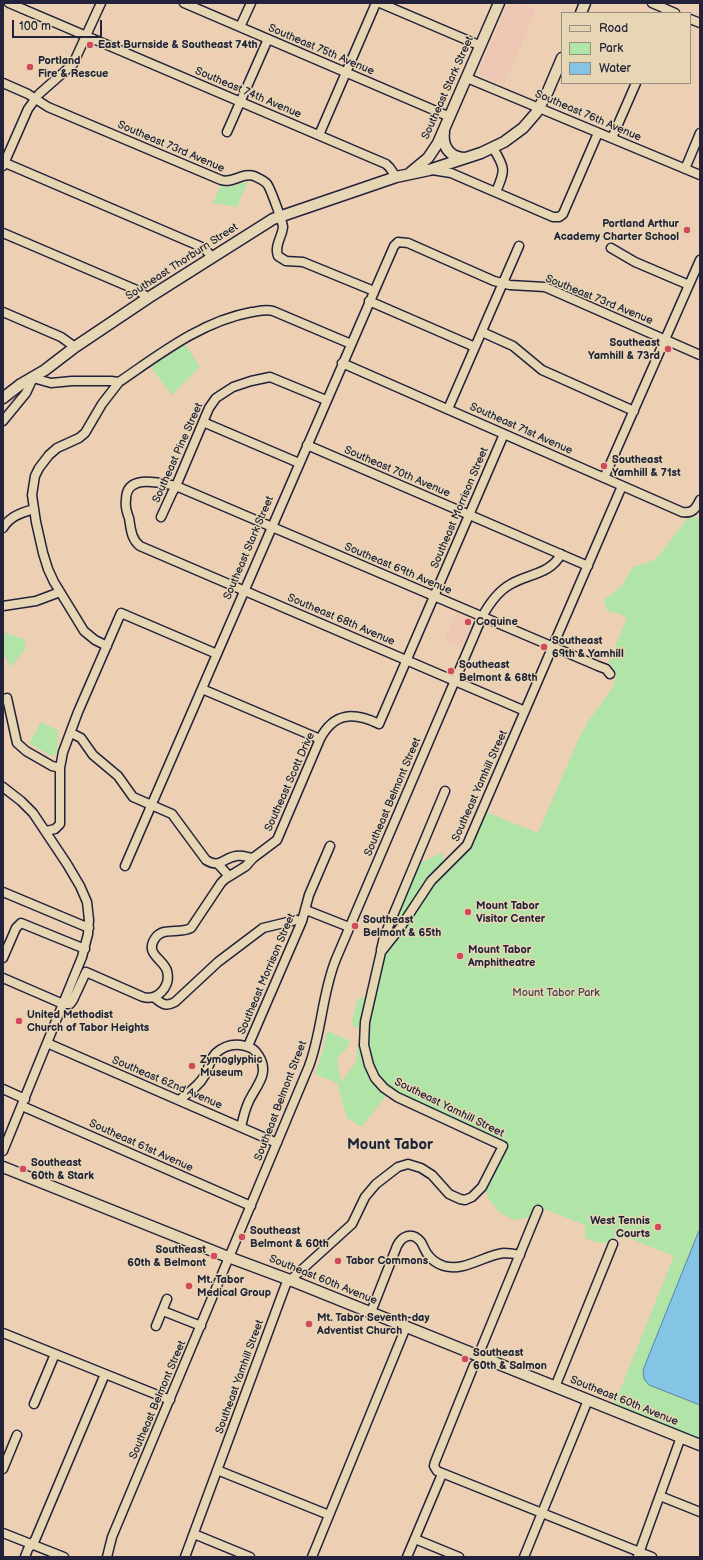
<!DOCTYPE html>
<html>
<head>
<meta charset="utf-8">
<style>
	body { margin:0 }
	#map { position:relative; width:703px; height:1560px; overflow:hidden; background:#edcfb4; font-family:"Balsamiq Sans",sans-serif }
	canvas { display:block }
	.frame { position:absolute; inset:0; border:4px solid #22223b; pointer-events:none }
	.legend { position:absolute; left:561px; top:12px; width:130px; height:72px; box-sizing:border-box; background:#e7d6b3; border:1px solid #988e83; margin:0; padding:5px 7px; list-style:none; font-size:12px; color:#22223b }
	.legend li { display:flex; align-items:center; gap:8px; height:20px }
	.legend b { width:20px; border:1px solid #988e83 }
	.scale { position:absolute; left:12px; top:20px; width:90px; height:18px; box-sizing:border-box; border:2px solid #22223b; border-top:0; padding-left:5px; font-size:12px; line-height:14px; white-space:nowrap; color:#22223b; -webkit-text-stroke:3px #e7d6b3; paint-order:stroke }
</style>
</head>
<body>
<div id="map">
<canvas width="703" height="1560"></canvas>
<div class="frame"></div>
<ul class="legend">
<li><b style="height:5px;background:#e7d6b3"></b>Road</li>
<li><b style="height:11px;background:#b0e5a7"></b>Park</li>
<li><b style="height:11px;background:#84c5e5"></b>Water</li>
</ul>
<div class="scale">100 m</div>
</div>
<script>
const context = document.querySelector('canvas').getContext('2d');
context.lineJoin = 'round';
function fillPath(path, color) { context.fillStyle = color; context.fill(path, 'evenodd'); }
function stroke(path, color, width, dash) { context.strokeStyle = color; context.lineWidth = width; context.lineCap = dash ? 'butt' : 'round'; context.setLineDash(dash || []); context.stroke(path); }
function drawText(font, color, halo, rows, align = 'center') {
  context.font = font + ' "Balsamiq Sans",sans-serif'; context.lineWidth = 3; context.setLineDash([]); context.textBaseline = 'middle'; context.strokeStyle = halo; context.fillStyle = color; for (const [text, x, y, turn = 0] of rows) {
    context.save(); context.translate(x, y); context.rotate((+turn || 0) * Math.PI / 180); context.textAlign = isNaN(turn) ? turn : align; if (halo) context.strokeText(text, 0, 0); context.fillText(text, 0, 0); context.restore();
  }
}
fillPath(new Path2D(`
	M508,3H521L536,10L504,85L478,74Z
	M457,611L475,619L462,648L444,640Z`), '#edc7b3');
fillPath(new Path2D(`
	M248,181L237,207L213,203L221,185L230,187Z
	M185,344L200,367L172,395L151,367Z
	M699,517L700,518V1440L614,1405L674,1256L623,1236L621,1240L614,1237L610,1243L596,1242L585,1238V1225L534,1205L531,1217L514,1220L500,1213L489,1199L484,1185L493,1164L502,1159L499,1153L506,1143L487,1140L400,1104L394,1095H386L362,1127L347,1118L338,1086L339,1084L315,1074L322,1053L327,1031L350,1041L345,1051L341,1053L337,1060L341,1082L356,1062L357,1046L366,1037L362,1031L351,1024L358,999L371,994L369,979L393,936L386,924L418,864L443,852L445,872L447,873L466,853L481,818L483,819L486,812L538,833L579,738L589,720L614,686L616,675L612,665L608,663L627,618L620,614L607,611L604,600L621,587L633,567L655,560L688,518Z
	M3,632L24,639L26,648L11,667L3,653Z
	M40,722L58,730C57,738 59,750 54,756H51L29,743L37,730Z`), '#b0e5a7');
const water = new Path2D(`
	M700,1230V1405L649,1385L644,1379L643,1370L698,1233Z`);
fillPath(water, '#84c5e5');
stroke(water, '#5d84a1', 1);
const minor = new Path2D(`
	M9,3L386,164L390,168L396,177
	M184,3L450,117
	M380,3L481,46
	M652,3L675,13
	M690,19L700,23
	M240,27L251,3
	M467,78L700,175
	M3,83L28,94L48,107L221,180C233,184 242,172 254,176C258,178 264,180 267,184C270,187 283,223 283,227C282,237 274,246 278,256L286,261L303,262L374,291
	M227,132L268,39
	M319,135L376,3
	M612,138L636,83
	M493,148C506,169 505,170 496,192
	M3,162L204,248L212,257
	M3,166L28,109L39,94L73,64L101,3
	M685,169L700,133
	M432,170L451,173L553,217H559L563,214L598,133
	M3,233L139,291L148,298
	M611,248L635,262L689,285
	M369,301L475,347
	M3,312L61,337L75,347
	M482,332L513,346L542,370L634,411
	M342,363L682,512C693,514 696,508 700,500
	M448,409L519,246
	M3,421L26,393L33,378L51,383L72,381H111L119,382C160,354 202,321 252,312C259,311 266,309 273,311L351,344
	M203,422L299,463
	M307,445L588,566
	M604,478L700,260
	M161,517L172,493L176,486L209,408L216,398L233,387L251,381L270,377L326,400
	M3,528C10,516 21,513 34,509
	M3,606L36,601L60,592
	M107,646L95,640L84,631L54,582L48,569L43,553L36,522L32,495L35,476L39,468L49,455L57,448L79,438L85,433L102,404L119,382
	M202,689L320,739
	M7,698L17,743L26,751L52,766L60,768
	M525,711L140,546C131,539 131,529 129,518C127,513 125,506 126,500C126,473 160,483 176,486L598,666L606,669L610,674
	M71,733L81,738L93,755L118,776L133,797L172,814L206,860C220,869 223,858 236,856C242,855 247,857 253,858
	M3,787L21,801L33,813L67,864L80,886L87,902L89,920L88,934L82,957L3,1151
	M46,831L55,829L60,824V768L63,752L78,712L121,613L217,654
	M218,864L229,876
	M125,866L394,246L398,242L408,243L494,281L510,285L545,287L700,355
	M3,892L89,928
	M306,910L349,927
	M381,950L384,937L445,791
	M3,958L16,928L21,923L85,949
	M3,978L63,1004H70L73,1000L86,972L143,997C158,1001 171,986 167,971C164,959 143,954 156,937C164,927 180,934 191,928L221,883L225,879L246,866L253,858L277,840L320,739C334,712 354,712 379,724L504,434
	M155,998C162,1004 166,1007 175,1002L218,962L263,928L296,920L302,921
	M47,1043L277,1143
	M248,1046L302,921L309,895L330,846
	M3,1089L25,1099
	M179,1100C188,1093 199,1086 205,1075C209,1067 210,1059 216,1053C224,1046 234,1043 245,1046C251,1047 256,1051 259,1056C270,1074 256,1086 249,1101C245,1109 243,1118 241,1127
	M22,1106L251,1206
	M163,1311L201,1326
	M371,1312L397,1246C402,1236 412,1231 421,1242C424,1247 425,1252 429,1256C432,1260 438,1264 444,1266C465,1272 484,1255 504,1253C510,1253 515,1254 520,1255
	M156,1326L167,1299
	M3,1333L170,1400
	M478,1356L538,1210
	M474,1365L435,1462L434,1466L437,1471L652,1557
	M555,1387L613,1244
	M34,1404L55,1354
	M3,1469L17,1435
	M217,1470L329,1515
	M660,1496L700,1512
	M3,1533L64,1557
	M194,1534L250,1557
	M415,1539L459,1557
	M638,1556L681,1437
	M25,1557L28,1549L35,1540L105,1374
	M107,1557L112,1537L309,1066C322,1031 322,993 336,959L482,617C489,604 498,591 511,584C528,574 551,574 561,554
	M185,1557L286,1284L352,1224L365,1197L376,1184L398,1167L408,1164L421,1168L432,1175L449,1194L460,1199L465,1200L472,1197L482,1187L503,1146L397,1097L384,1088L375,1078L369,1065L364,1045L365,1022L381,952L400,928L431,881L467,845L622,486
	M312,1557L406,1327
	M407,1557L442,1474
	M524,1557L588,1400`);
const major = new Path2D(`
	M581,13L585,3
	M444,132C442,147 450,158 466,158
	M411,172L428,158L438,143L499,3
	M3,398L21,384L45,370L75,347L148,298L273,219L396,177L429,170L481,153L504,142L523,128L536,113L548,91L562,58
	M3,1167L223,1255L290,1280L700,1445`);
stroke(minor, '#22223b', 11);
stroke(major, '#22223b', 13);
stroke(minor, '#e7d6b3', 8);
stroke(major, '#e7d6b3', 10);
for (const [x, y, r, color] of [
	[90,45,4,"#d1495b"],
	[30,67,4,"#d1495b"],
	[687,230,4,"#d1495b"],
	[668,349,4,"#d1495b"],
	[604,466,4,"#d1495b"],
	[468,622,4,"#d1495b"],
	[544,647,4,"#d1495b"],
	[451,671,4,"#d1495b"],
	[468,912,4,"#d1495b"],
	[355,926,4,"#d1495b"],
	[460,956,4,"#d1495b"],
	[19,1021,4,"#d1495b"],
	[192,1066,4,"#d1495b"],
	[23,1169,4,"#d1495b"],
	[658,1227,4,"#d1495b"],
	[242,1237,4,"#d1495b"],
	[214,1256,4,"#d1495b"],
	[338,1261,4,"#d1495b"],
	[189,1286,4,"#d1495b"],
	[309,1324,4,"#d1495b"],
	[465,1359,4,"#d1495b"]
]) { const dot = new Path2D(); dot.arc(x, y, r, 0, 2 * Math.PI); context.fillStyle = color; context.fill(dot); stroke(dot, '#e7d6b3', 1.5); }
drawText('bold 11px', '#22223b', '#e7d6b3', [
	["East Burnside & Southeast 74th",98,45],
	["Portland",38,61],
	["Fire & Rescue",38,74],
	["Portland Arthur",679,224,"right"],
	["Academy Charter School",679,237,"right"],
	["Southeast",660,343,"right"],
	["Yamhill & 73rd",660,356,"right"],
	["Southeast",612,460],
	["Yamhill & 71st",612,473],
	["Coquine",476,622],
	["Southeast",552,641],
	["69th & Yamhill",552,654],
	["Southeast",459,665],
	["Belmont & 68th",459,678],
	["Mount Tabor",476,906],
	["Visitor Center",476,919],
	["Southeast",363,920],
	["Belmont & 65th",363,933],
	["Mount Tabor",468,950],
	["Amphitheatre",468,963],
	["United Methodist",27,1015],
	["Church of Tabor Heights",27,1028],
	["Zymoglyphic",200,1060],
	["Museum",200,1073],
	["Southeast",31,1163],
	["60th & Stark",31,1176],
	["West Tennis",650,1221,"right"],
	["Courts",650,1234,"right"],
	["Southeast",250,1231],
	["Belmont & 60th",250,1244],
	["Southeast",206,1250,"right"],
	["60th & Belmont",206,1263,"right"],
	["Tabor Commons",346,1261],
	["Mt. Tabor",197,1280],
	["Medical Group",197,1293],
	["Mt. Tabor Seventh-day",317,1318],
	["Adventist Church",317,1331],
	["Southeast",473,1353],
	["60th & Salmon",473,1366]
], 'left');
drawText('11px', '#22223b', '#e7d6b3', [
	["Southeast 75th Avenue",321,50,23],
	["Southeast Stark Street",448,88,-66],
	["Southeast 74th Avenue",248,93,23],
	["Southeast 76th Avenue",588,116,23],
	["Southeast 73rd Avenue",171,147,23],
	["Southeast Thorburn Street",182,262,-33],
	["Southeast 73rd Avenue",599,300,22],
	["Southeast 71st Avenue",521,429,24],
	["Southeast Pine Street",178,453,-66],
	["Southeast 70th Avenue",397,472,23],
	["Southeast Morrison Street",460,508,-67],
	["Southeast Stark Street",249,548,-67],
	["Southeast 69th Avenue",398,569,23],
	["Southeast 68th Avenue",341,620,23],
	["Southeast Scott Drive",290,782,-66],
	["Southeast Yamhill Street",480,786,-66],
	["Southeast Belmont Street",393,797,-67],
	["Southeast Morrison Street",267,974,-67],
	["Southeast 62nd Avenue",167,1083,23],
	["Southeast Belmont Street",281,1101,-69],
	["Southeast Yamhill Street",449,1108,26],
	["Southeast 61st Avenue",141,1146,24],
	["Southeast 60th Avenue",323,1280,22],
	["Southeast Yamhill Street",240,1377,-70],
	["Southeast Belmont Street",158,1400,-67],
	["Southeast 60th Avenue",624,1401,22]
]);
drawText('11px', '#373f4b', '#e7d6b3', [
	["Mount Tabor Park",556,993]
]);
drawText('bold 15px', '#22223b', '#e7d6b3', [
	["Mount Tabor",390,1145]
]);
</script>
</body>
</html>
